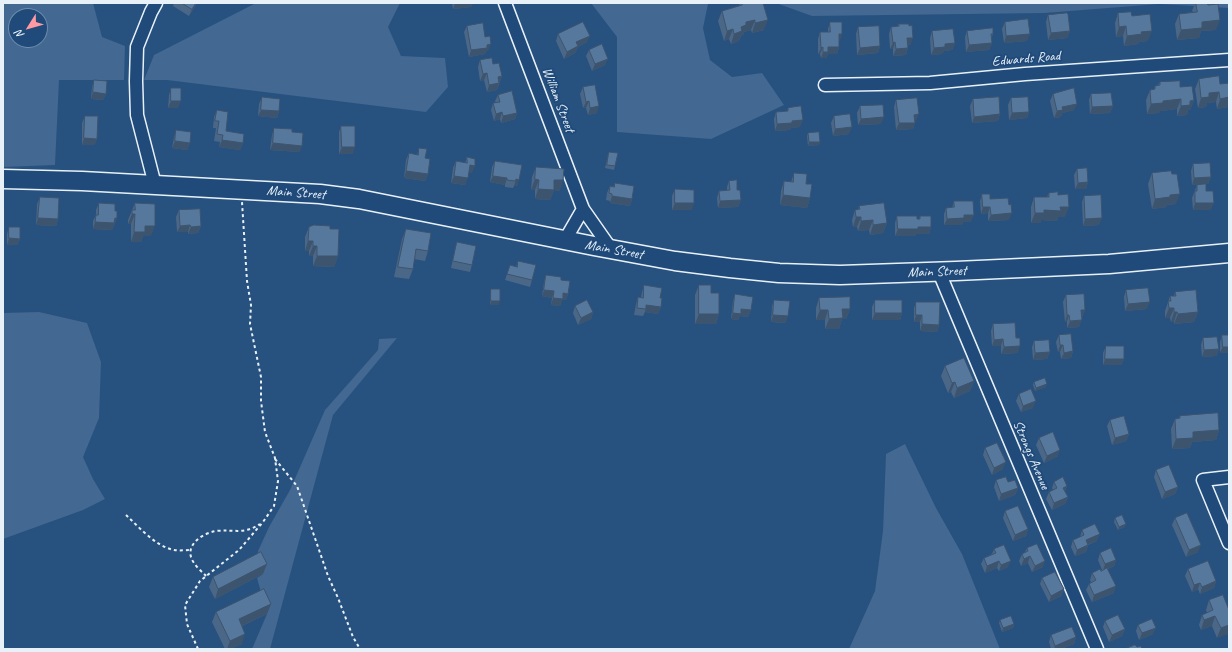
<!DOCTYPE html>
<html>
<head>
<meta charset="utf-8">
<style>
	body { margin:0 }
	#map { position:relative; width:1232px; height:652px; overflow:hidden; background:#27517f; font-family:Caveat,sans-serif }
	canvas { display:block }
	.frame { position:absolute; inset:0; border:4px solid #e8f1f8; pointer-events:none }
	.north { position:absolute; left:8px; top:8px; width:40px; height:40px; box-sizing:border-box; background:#1f4a7a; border:1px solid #6f8dac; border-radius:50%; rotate:233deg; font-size:11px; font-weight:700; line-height:16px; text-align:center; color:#e8f1f8 }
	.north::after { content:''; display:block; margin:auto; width:14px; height:18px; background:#ff9aa2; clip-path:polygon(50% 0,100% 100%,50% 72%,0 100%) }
</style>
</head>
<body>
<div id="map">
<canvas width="1232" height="652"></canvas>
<div class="frame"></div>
<div class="north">N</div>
</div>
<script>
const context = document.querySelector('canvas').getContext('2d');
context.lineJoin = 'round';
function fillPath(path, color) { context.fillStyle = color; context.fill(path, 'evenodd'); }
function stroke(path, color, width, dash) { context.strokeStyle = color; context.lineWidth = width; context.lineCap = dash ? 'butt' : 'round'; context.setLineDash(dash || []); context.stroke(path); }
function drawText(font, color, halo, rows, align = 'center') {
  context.font = font + ' Caveat,sans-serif'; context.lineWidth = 3.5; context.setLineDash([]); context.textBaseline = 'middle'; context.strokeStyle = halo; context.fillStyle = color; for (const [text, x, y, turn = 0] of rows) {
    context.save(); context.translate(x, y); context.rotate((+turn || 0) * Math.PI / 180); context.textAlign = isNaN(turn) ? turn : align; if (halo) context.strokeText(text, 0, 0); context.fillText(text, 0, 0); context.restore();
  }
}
fillPath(new Path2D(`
	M5,3H93L102,37L125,46L124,80H59L55,165L3,167V6ZM16,16H40V40H16Z
	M256,3H400L388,27L401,56L445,58L448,87L426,112L167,80H144L154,55Z
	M591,3H719L708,4L703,28L710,60L732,77L762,73L784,105L711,139L617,132V37Z
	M776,3H1229V8L1159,4L1045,13L812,16Z
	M39,312L87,323L101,362L99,418L83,457L93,479L105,499L83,510L3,539V313Z
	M397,338L333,415L270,649H252L267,614L257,578L263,574L257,562L258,551L269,527L290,490L325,410L378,350L379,339Z
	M905,444L936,508L962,554L1000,649H849L875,591L883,531L886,454Z`), '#436891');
const minor = new Path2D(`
	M505,3L583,209L611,249
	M825,85L930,83L1025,74L1229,60
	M155,185L137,115L136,81L137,47L151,12L156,3
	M565,240L583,209
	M939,272L1097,649
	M1229,477L1203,480L1229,543`);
const secondary = new Path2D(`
	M3,179L82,181L320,194L359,199L594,246L675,261L730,268L779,273L840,275L956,271L1109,264L1229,253`);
stroke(minor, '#e8f1f8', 15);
stroke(secondary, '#e8f1f8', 21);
stroke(new Path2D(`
	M275,459L297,486L328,576L338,598L353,637L360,649
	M126,515C140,528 155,546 174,550C179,551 185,550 190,550
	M206,576C201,571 193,564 191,557C187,543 204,533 216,531C234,529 243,535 260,524
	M198,649L187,624L185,605L200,581L239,550L263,522L274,506L278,481L275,458L265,432L261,401V377L250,324L251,305L247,281L242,202`), '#e8f1f8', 2, [3, 3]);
stroke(minor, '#1f4a7a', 12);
stroke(secondary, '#1f4a7a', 18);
fillPath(new Path2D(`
	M174,3H197L189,16L173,6Z
	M452,3H473L471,7L453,9Z
	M740,3H763L764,30L752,33L751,30L744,32L743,35L741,36L739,41L731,44L729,39L724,41L718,21L722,11L739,6Z
	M1195,3H1207L1208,5L1216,30L1201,31L1199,38L1177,40L1175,24L1179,14L1193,12L1192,11Z
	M1118,13L1132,16L1148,41L1139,42L1138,44L1124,46L1123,36L1116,37L1115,23Z
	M1048,15L1070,31L1067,38L1048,40L1046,22Z
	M830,22L840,41H839V47L837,54H828L826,58H821L820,54H818V39L820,32H828V29Z
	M1005,22L1027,41L1004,43L1002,29Z
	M898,24L911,44L908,45V48L906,55L893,56V49H890L889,34L891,27L898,26Z
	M467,26L485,37L488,51H486L485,54L469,57L464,32Z
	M858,27L880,46L878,53L857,55L856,34Z
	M932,31L955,43L952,50L944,51L942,54L931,55L930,38Z
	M967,31L993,34L991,39L992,43L989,50L966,52L965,37Z
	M558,34L587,42L578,47L575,53L564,59L556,41Z
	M589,50L605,65L592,71L586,56Z
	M480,60L493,64L502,76L497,90L487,92L484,80L480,81L478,67Z
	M1199,79L1220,84L1228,107L1217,109L1216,102L1207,103L1206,107L1198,108L1195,89Z
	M94,80L106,94L103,100L91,99L92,87Z
	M1160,82L1180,87L1194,100L1190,110H1188L1187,115L1177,116V109L1160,111L1159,113L1147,114L1146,100L1150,90L1154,89L1155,86L1158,85Z
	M583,87L597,113L588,115L586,108H583L580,94Z
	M171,88L178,108H168L169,95Z
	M1053,94L1074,110L1062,113L1061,117L1054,118L1050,101Z
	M1091,94L1113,106L1110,113L1090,114L1089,100Z
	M498,95L517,113L515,119L501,123L500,119L494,121L491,110L493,103H496L495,101Z
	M262,97L279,111L277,118L258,116L259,104Z
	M1011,98L1029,112L1027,118L1009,120L1008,105Z
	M973,99L1000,114L998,121L972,123L970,106Z
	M896,100L916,121H915L913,129L896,130L894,107Z
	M860,106L881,124L858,125L857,113Z
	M788,108L800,127L791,128L790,130L775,131L774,119L776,112L787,111Z
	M217,110L226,131L243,143L240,150L219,147L220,142L214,141L216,128H213L214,117Z
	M85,116L97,139L94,145H82V123Z
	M834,116L849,134L833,136L831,123Z
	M341,126L353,154H339V132Z
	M274,128L292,132L300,152L270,150L272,135Z
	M176,130L190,143L187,150L172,148L174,137Z
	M808,133L820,142L819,145L808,146L807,136Z
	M419,148L425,158L428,174L425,181L404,178L406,160L409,153L417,155Z
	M609,152L615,166L614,170L605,168L608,155Z
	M467,157L472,173L469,172L465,185L451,183L453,168L456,161L465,163Z
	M495,161L522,165L517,186H514L513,188L505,187V185L490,182L492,167Z
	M1193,164L1211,177L1208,184L1192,185L1191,171Z
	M536,167L560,191L554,190L550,200L535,199V190H531L532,177Z
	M1077,169L1088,182L1086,189H1075L1074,175Z
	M794,173L806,184L810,198L807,208L780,205L781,191L784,181L791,182Z
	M1152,173L1172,174L1176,204L1167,205V207L1152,209L1148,184Z
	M729,181L737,190L741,200L738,207L718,208L717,198L719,191L727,190V187Z
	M615,183L632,199L630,206L610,203V201L606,200L607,193L610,186L613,187Z
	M1197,185L1206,191L1211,210H1193L1192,198Z
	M675,189L692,210H672V196Z
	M1049,193L1058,195L1065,217H1058L1057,221L1041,220L1040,223H1031V207L1034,197H1047Z
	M982,194L990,199L1009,220L988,221V213L981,214L980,201Z
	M1084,196L1099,225L1083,226L1082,202Z
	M40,197L58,219L56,226L36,225L37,204Z
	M954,201L971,222H963L962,225H944V214L946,208H952Z
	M99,203L115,211L117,218L112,230L93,229V221L96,215V210Z
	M135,203L151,236H143L141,242H131V224H128V220Z
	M859,206L887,223L883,233L870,235L869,230L858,231L857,227H853L852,220L855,210H858Z
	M179,210L201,226L198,233L188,234V232H177L176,217Z
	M897,216L919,219L920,216L931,227L929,234H916L915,236H895V223Z
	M9,227L20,239L17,245H7V234Z
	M309,227L330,229L338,256L334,267L313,266V256H309V251H305V237Z
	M406,229L428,251L425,261L414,259L413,269L409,279L394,277L402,239Z
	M457,242L472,265L470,272L451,268L455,249Z
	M518,261L532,280L530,287L505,280L510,265L516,267Z
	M546,275L561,280L568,294L566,300H562L560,306L551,305L552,298L542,296L544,282Z
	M644,285L660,298L661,307L658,314L645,312L643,316L634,315L636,304L638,297H641L642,292Z
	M699,285L719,314L716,324H695V295Z
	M491,289L499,305H490V293Z
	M1126,290L1147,309L1125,311L1124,297Z
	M1175,292L1198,312L1194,322L1174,324V322H1171L1170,318H1165V311L1170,296H1174Z
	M735,294L751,310L748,317L740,316L738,320L731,319L733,301Z
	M1066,295L1085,310L1082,317L1079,327L1067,328V322H1065L1063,302Z
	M819,298L850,309L846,319H842L839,329H825V320H816V308Z
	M774,300L786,323L771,322L772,306Z
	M875,300L902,313L900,320H872V307Z
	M916,302L939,325L937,332L920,331V322H914V308Z
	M575,306L593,312L591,319L578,325L573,313Z
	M993,324L1016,338L1018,353L1001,354V346H992L991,331Z
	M1059,335L1073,351L1071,358L1061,359L1060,352H1058L1056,342Z
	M1222,335H1229L1220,353V342Z
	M1203,338L1219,349L1216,356L1202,357L1201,345Z
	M1034,341L1050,352L1047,359L1033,360L1032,347Z
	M1106,346L1124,359L1121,365H1103V353Z
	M945,366L974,381L970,391L954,398L951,392L948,393L941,376Z
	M1034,382L1046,387L1035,391L1033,385Z
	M1019,394L1033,408L1021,412L1016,401Z
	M1180,416L1219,430L1216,440L1192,442L1190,448L1172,449L1171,429L1175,419L1179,418Z
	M1110,420L1129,434L1126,441L1112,445L1107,426Z
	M1039,438L1058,456L1044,463L1036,445Z
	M985,448L1003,469L992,475L983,455Z
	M1156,470L1178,487L1175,494L1162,499L1154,477Z
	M996,480L1008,482L1018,488L1015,495L999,501L994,487Z
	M1054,482L1067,486L1065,491L1068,497L1065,504L1052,510L1046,499L1049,492L1053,490L1052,488Z
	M1005,511L1028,529L1026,536L1013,541L1003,518Z
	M1115,518L1125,527L1118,530L1114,522Z
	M1175,518L1198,552L1186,557L1172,525Z
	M1082,530L1097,541L1088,545L1086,552L1075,556L1071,547L1073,540L1080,537Z
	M1027,548L1043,567L1032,572L1028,563L1021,566L1019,561L1022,554L1025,552Z
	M994,549L1008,567L999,571L997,568L985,573L981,564L984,558L992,554Z
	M1100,553L1116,560L1114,566L1108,569L1114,593L1092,602L1086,590L1089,584L1091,582L1090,580L1092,573L1102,570L1098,560Z
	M1188,569L1216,581L1214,588L1200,594L1198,589L1192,592L1185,576Z
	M263,574L215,599L209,587L213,577Z
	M1042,578L1064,589L1061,596L1049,602L1040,584Z
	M1209,600L1229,610L1217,638L1212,626L1201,630L1199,625L1202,615L1207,613L1206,610Z
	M216,612L267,614L242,626V644L230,649H225L212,622Z
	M1000,620L1014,624L1013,628L1002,632L999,623Z
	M1105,621L1125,629L1122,636L1109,642L1103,627Z
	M1138,625L1153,634L1139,640L1136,631Z
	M1051,635L1076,637L1074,644L1061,649H1051L1049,642Z`), '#4b6787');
fillPath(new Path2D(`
	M196,3H197L196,4L189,16L192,9Z
	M455,3H473L471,7L453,9Z
	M755,20L751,30L744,32L743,35L741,36L739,41L731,44L734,34L746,22Z
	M768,20L764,30L752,33L755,23Z
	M1220,20L1216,30L1201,31L1199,38L1177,40L1181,30L1202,22Z
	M1126,26L1123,36L1116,37L1119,27Z
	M733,29L729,39L724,41L727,31Z
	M1070,31L1067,38L1048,40L1051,33Z
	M1152,31L1148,41L1139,42L1138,44L1124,46L1127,36L1141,32Z
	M839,34H842L840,41H837Z
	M1030,34L1027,41L1004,43L1006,36Z
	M590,36L587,42L578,47L575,53L564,59L567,52L576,42Z
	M907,38H913L911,44L905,45Z
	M895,42L893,49H890L893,43Z
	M955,43L952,50L944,51L942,54L931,55L934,48L945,44Z
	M992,43L989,50L966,52L969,45Z
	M491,44L488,51H486L485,54L469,57L471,50L487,45Z
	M880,46L878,53L857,55L860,48Z
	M823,47L820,54H818L821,48Z
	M828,47H839L837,54H828L826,58H821L823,52Z
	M908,48L906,55L893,56L896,49Z
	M608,59L605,65L592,71L595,64Z
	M487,73L484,80L480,81L483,74Z
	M502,76L499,83L498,77Z
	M499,83L497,90L487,92L489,85Z
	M93,92L106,94L103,100L91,99Z
	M1219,92L1216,102L1207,103L1206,107L1198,108L1201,98L1209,93Z
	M1229,97V103L1228,107L1217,109L1220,99Z
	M1181,99L1177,109L1160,111L1159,113L1147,114L1151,104L1163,101Z
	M1194,100L1190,110H1188L1187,115L1177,116L1181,106L1190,101Z
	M171,101H181L178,108H168Z
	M589,101L586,108H583L586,102Z
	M1077,104L1074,110L1062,113L1061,117L1054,118L1057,111L1062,107Z
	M599,106L597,113L588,115L590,108Z
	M1113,106L1110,113L1090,114L1092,107Z
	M261,110L279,111L277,118L258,116Z
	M502,112L500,119L494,121L496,114Z
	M1029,112L1027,118L1009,120L1012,113Z
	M517,113L515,119L501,123L503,116Z
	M919,114L916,121L912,122L914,115Z
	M1000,114L998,121L972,123L974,117Z
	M884,117L881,124L858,125L861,119Z
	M803,120L800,127L791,128L790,130L775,131L777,124L792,121Z
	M899,123H915L913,129L896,130Z
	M852,127L849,134L833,136L835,129Z
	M84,138L97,139L94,145H82Z
	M222,140L243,143L240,150L219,147Z
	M175,141L190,143L187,150L172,148Z
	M809,142H820L819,145L808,146Z
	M273,143L302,146L300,152L270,150Z
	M342,147H355L353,154H339Z
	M470,165L475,166L472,173L467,172Z
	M406,171L428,174L425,181L404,178Z
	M454,176L468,178L465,185L451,183Z
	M493,176L507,178L505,185L490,182Z
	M1211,177L1208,184L1192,185L1194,178Z
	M516,179L519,180L517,186H514Z
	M535,179L539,180L535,190H531Z
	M554,180H563L560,191L554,190L550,200L535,199L538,189Z
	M1088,182L1086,189H1075L1078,183Z
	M1180,194L1176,204L1167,205V207L1152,209L1155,199L1170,195Z
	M783,195L810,198L807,208L780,205Z
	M612,196L632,199L630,206L610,203Z
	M741,200L738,207L718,208L720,201Z
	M675,203H694L692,210H672Z
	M1195,203H1214L1211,210H1193Z
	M983,207H990L988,213L981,214Z
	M1060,207H1069L1065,217H1058L1057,221L1041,220L1040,223H1031L1035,213L1044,210Z
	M1012,213L1009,220L988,221L991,215Z
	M132,214H135L131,224H128Z
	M964,215H974L971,222H963L962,225H944L947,219Z
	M856,217H861L857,227H853Z
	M38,218L58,219L56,226L36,225Z
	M115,218H117L112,230L93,229L95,222Z
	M1102,218L1099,225L1083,226L1085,219Z
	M873,220L869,230L858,231L861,221Z
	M887,223L883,233L870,235L873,225Z
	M190,225L188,232H177L180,226Z
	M145,226H155L151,236H143L141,242H131L134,232Z
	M201,226L198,233L188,234L191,227Z
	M918,227H931L929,234H916L915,236H895L898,229Z
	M9,238L20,239L17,245H7Z
	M308,241H313L309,251H305Z
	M313,246H317L313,256H309Z
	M317,256H338L334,267L313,266Z
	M544,290L554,291L552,298L542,296Z
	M563,293L568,294L566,300H562L560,306L551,305L553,298Z
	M491,301H500L499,305H490Z
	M1150,302L1147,309L1125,311L1128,304Z
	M646,305L661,307L658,314L645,312Z
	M1169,308H1174L1170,318H1165Z
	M741,309L751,310L748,317L740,316L738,320L731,319L733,313Z
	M842,309H850L846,319H842L839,329H825L829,319Z
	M820,310H828L825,320H816Z
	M1081,310H1085L1082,317H1079Z
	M593,312L591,319L578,325L581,318Z
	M1174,312H1177L1174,322H1171Z
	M1198,312L1194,322L1174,324L1178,314Z
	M875,313H902L900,320H872Z
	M699,314H719L716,324H695Z
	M773,315L788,316L786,323L771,322Z
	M916,315H922L920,322H914Z
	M1067,315H1069L1067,322H1065Z
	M1082,320L1079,327L1067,328L1070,321Z
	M922,324L939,325L937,332L920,331Z
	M1003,339L1001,346H992L994,340Z
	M1060,345H1063L1060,352H1058Z
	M1020,346L1018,353L1001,354L1004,347Z
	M1223,347H1229V353H1220Z
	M1219,349L1216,356L1202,357L1204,350Z
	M1073,351L1071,358L1061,359L1064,353Z
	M1050,352L1047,359L1033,360L1035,353Z
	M1105,359H1124L1121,365H1103Z
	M974,381L970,391L954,398L957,388Z
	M955,382L951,392L948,393L952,383Z
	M1047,384L1046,387L1035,391L1036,388Z
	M1036,401L1033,408L1021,412L1023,406Z
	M1219,430L1216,440L1192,442L1190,448L1172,449L1176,439L1193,432Z
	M1129,434L1126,441L1112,445L1115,438Z
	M1060,450L1058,456L1044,463L1047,456Z
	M1006,462L1003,469L992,475L994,468Z
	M1067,486L1064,492L1063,488Z
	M1178,487L1175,494L1162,499L1165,492Z
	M1018,488L1015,495L999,501L1001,494Z
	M1068,497L1065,504L1052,510L1054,503Z
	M1126,524L1125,527L1118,530L1119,527Z
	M1028,529L1026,536L1013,541L1015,535Z
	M1100,534L1097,541L1084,546L1086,540Z
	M1088,545L1086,552L1075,556L1077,550Z
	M1201,545L1198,552L1186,557L1189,550Z
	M1030,556L1028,563L1021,566L1024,559Z
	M1116,560L1114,566L1103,571L1105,564Z
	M999,561L997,568L985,573L987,566Z
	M1011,561L1008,567L999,571L1001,565Z
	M1045,561L1043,567L1032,572L1035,566Z
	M267,564L263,574L215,599L218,589Z
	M1216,581L1214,588L1200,594L1202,587Z
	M1200,583L1198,589L1192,592L1194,585Z
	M1116,586L1114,593L1092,602L1094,595Z
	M1064,589L1061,596L1049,602L1051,596Z
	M271,604L267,614L235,629L239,619Z
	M1215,616L1212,626L1201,630L1204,620Z
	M1014,624L1013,628L1002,632L1003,628Z
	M1229,625V634L1217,638L1221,628Z
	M1156,628L1153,634L1139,640L1142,633Z
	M1125,629L1122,636L1109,642L1112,635Z
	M245,634L242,644L230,649H227L230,641Z
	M1076,637L1074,644L1061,649H1054L1055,646Z`), '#3d546e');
const building = new Path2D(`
	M182,3H196L192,9Z
	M741,3H763L768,20L755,23V20L746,22V25L741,27L742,31L734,34L733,29L727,31L722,11L742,5Z
	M1196,3H1207L1208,5L1218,4L1220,20L1202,22V28L1181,30L1179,14L1197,12Z
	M1131,12L1132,16L1150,14L1152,31L1141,32L1142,34L1127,36L1126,26L1119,27L1118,13Z
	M1067,13L1068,14L1070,31L1051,33L1048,15Z
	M1028,19L1030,34L1006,36L1005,22Z
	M583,22L590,36L576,42L578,46L567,52L558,34Z
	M830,22H842V34H839V47H828V52H823V47L821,48L820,32H830Z
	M483,23L485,37L490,36L491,44L487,45V48L471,50L467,26Z
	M898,24H909V26L912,25L913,38H907L908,48L896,49L895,42L893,43L891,27L899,26Z
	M879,26L880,46L860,48L858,27Z
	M993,28V34H991L992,43L969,45L967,31Z
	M953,29L955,43L945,44V47L934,48L932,31Z
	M602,44L608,59L595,64L589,50Z
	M492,58L493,64L499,63L502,76L498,77L499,83L489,85L487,73L483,74L480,60Z
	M1219,76L1220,84L1229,83V97L1220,99L1219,92L1209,93V97L1201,98L1199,79Z
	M94,80L107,81L106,94L93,92Z
	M1180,81V87L1192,86L1194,100L1190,101V105L1181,106V99L1163,101V103L1151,104L1150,90L1155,89V86L1160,85V82Z
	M595,85L599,106L590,108L589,101L586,102L583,87Z
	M171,88H181V101H171Z
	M1074,88L1077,104L1062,107L1063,110L1057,111L1053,94Z
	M512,91L517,113L503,116L502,112L496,114L493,103L500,102L498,95Z
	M1111,93L1113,106L1092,107L1091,94Z
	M262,97L280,99L279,111L261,110Z
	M999,97L1000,114L974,117L973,99Z
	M1028,97L1029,112L1012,113L1011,98Z
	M917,98L919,114L914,115L915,123H899L896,100Z
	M883,105L884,117L861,119L860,106Z
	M801,106L803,120L792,121V123L777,124L776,112L788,111V108Z
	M217,110L228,112L226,131L244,134L243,143L222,140L223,135L217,134L219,121H215Z
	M850,114L852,127L835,129L834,116Z
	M85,116H98L97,139L84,138Z
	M341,126H355V147H342Z
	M274,128L292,129V132L303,133L302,146L273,143Z
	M176,130L191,132L190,143L175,141Z
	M819,132L820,142H809L808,133Z
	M419,148L427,149L425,158L430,159L428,174L406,171L409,153L418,155Z
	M609,152L618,153L615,166L607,165Z
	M467,157L475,159V166L470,165L468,178L454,176L456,161L467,163Z
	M495,161L522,165L519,180L516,179L515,181L507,180V178L493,176Z
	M1210,163L1211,177L1194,178L1193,164Z
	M536,167L564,169L563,180H554V190L538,189L539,180L535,179Z
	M1087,168L1088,182L1078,183L1077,169Z
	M1171,171L1172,174H1177L1180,194L1170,195V197L1155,199L1152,173Z
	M794,173L807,174L806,184H812L810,198L783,195L784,181L793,182Z
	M737,180V190H740L741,200L720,201L719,191L730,190L729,181Z
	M615,183L634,186L632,199L612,196V194L609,193L610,186L614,187Z
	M1206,184V191H1213L1214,203H1195V191H1197V185Z
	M675,189L694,190V203H675Z
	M1058,192V195L1068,194L1069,207H1060L1061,211L1044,210V213H1035L1034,197H1049V193Z
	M982,194H990V199L1008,198L1009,205L1011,204L1012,213L991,215L990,207H983Z
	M1101,195L1102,218L1085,219L1084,196Z
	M40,197L59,198L58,219L38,218Z
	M954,201H973L974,215H964V218L947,219L946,208L954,207Z
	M99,203L115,204V211H117V218H115L114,223L95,222L96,215H98Z
	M135,203L155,204V226H145V232H134L135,214H132V210H135Z
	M884,203L887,223L873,225V220L861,221V217H856L855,210L860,209L859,206Z
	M3,209H4V230H3Z
	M200,209L201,226L191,227L190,225L180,226L179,210Z
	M897,216H917V219H920V216H931V227H918V229H898Z
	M314,225L330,226V229H339L338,256H317V246H313V241H308L309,227Z
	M9,227H20V239L9,238Z
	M406,229L431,233L428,251L416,249L413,269L398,267Z
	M457,242L476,246L472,265L453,261Z
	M518,261L536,265L532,280L507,274L510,265L517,267Z
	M546,275L561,277V280L570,281L568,294L563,293V299L553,298L554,291L544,290Z
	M644,285L662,288L660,298H662L661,307L646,305V309L637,308L638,297L643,298Z
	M699,285H711V293H719V314H699Z
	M1148,288L1150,302L1128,304L1126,290Z
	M491,289H500V301H491Z
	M1196,290L1198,312L1178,314L1177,312H1174V308H1169L1168,301H1171L1170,296H1176L1175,292Z
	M735,294L753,297L751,310L741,309V314L733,313Z
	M1084,294L1085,310H1081L1082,320L1070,321L1069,315H1067L1066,295Z
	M850,297V309H842L843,318L829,319L828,310H820L819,298Z
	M587,300L593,312L581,318L575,306Z
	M774,300L790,301L788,316L773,315Z
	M875,300H902V313H875Z
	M916,302H940L939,325L922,324V315H916Z
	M1015,323L1016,338H1020V346L1004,347L1003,339L994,340L993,324Z
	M1071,334L1073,351L1064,353L1063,345H1060L1059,335Z
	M1222,335H1229V347H1223Z
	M1217,337L1219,349L1204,350L1203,338Z
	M1049,340L1050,352L1035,353L1034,341Z
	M1106,346H1124V359H1105Z
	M964,358L974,381L957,388L955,382L952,383L945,366Z
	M1045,378L1047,384L1036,388L1034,382Z
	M1031,389L1036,401L1023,406L1019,394Z
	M1218,413L1219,430L1193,432V438L1176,439L1175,419L1180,418V416Z
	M1124,416L1129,434L1115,438L1110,420Z
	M1053,432L1060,450L1047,456L1039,438Z
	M997,443L1006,462L994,468L985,448Z
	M1169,465L1178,487L1165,492L1156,470Z
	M1006,477L1008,482L1015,480L1018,488L1001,494L996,480Z
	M1063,477L1067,486L1063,488L1068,497L1054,503L1049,492L1057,488L1054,482Z
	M1018,506L1028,529L1015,535L1005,511Z
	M1187,513L1201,545L1189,550L1175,518Z
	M1122,515L1126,524L1119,527L1115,518Z
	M1095,524L1100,534L1086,540L1088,545L1077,550L1073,540L1084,535L1082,530Z
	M1037,544L1045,561L1035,566L1030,556L1024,559L1022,554L1028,551L1027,548Z
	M1004,545L1011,561L1001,565L999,561L987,566L984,558L996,553L994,549Z
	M1111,548L1116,560L1105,564L1100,553Z
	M261,552L267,564L218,589L213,577Z
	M1208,561L1216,581L1202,587L1200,583L1194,585L1188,569Z
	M1107,568L1116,586L1094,595L1089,584L1096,580L1092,573L1100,569L1101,571Z
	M1055,572L1064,589L1051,596L1042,578Z
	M264,589L271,604L239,619L245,634L230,641L216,612Z
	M1223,595L1229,610V625L1221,628L1215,616L1204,620L1202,615L1213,610L1209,600Z
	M1118,615L1125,629L1112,635L1105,621Z
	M1011,616L1014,624L1003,628L1000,620Z
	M1152,619L1156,628L1142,633L1138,625Z
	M1072,627L1076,637L1055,646L1051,635Z
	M1135,645L1137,647L1141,646L1142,649H1125Z`);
fillPath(building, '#57789d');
stroke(building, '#3d546e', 1);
drawText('14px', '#e8f1f8', '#1f4a7a', [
	["Edwards Road",1026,59,-5],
	["William Street",558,100,69],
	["Main Street",296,193,4],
	["Main Street",614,250,10],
	["Main Street",937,272,-2],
	["Strongs Avenue",1031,455,67]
]);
</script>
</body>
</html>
